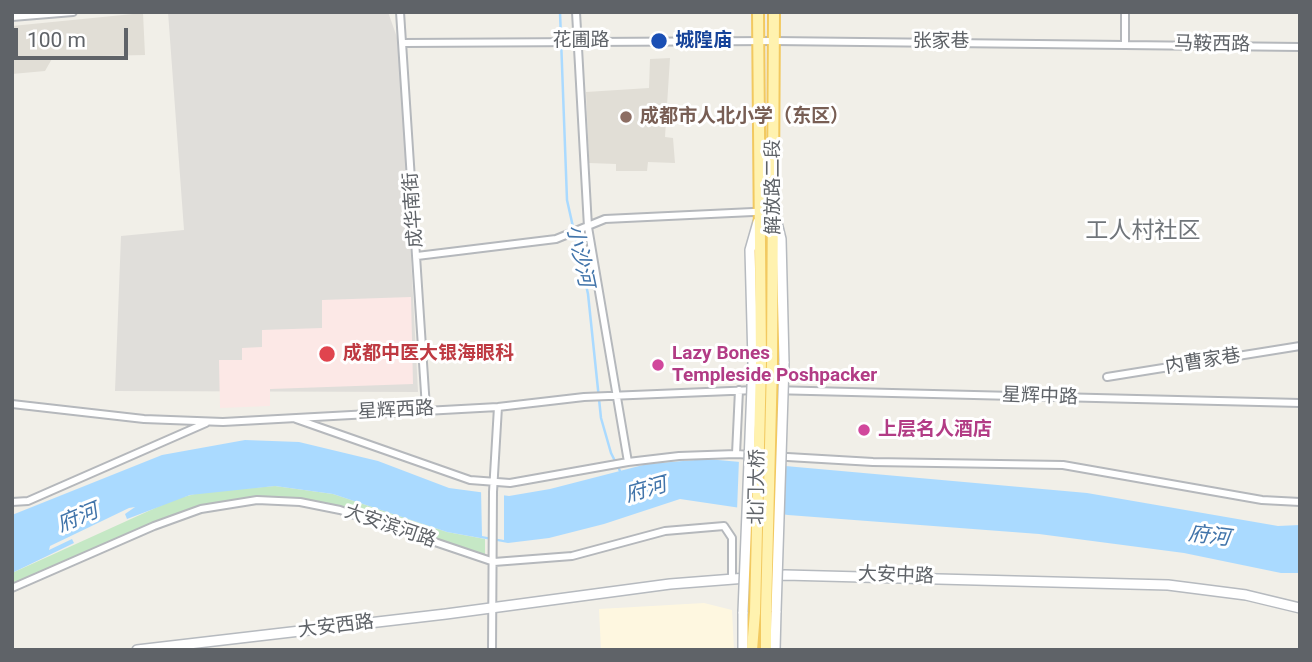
<!DOCTYPE html>
<html>
<head>
<meta charset="utf-8">
<style>
	body { margin:0 }
	#map { position:relative; width:1312px; height:662px; overflow:hidden; background:#f1efe8; font-family:Roboto,sans-serif }
	canvas { display:block }
	.frame { position:absolute; inset:0; border:14px solid #5f6368; pointer-events:none }
	.scale { position:absolute; left:14px; top:28px; width:114px; height:32px; box-sizing:border-box; border:4px solid #5f6368; border-top:0; padding-left:9px; font-size:21px; line-height:24px; white-space:nowrap; color:#5f6368; -webkit-text-stroke:5px #fff; paint-order:stroke }
</style>
</head>
<body>
<div id="map">
<canvas width="1312" height="662"></canvas>
<div class="frame"></div>
<div class="scale">100 m</div>
</div>
<script>
const context = document.querySelector('canvas').getContext('2d');
context.lineJoin = 'round';
function fillPath(path, color) { context.fillStyle = color; context.fill(path, 'evenodd'); }
function stroke(path, color, width, dash) { context.strokeStyle = color; context.lineWidth = width; context.lineCap = dash ? 'butt' : 'round'; context.setLineDash(dash || []); context.stroke(path); }
function drawText(font, color, halo, rows, align = 'center') {
  context.font = font + ' Roboto,"Noto Sans SC",sans-serif'; context.lineWidth = 6; context.setLineDash([]); context.textBaseline = 'middle'; context.strokeStyle = halo; context.fillStyle = color; for (const [text, x, y, turn = 0] of rows) {
    context.save(); context.translate(x, y); context.rotate((+turn || 0) * Math.PI / 180); context.textAlign = isNaN(turn) ? turn : align; if (halo) context.strokeText(text, 0, 0); context.fillText(text, 0, 0); context.restore();
  }
}
fillPath(new Path2D(`
	M704,603L732,610L734,650H601L599,609Z`), '#fef7e0');
fillPath(new Path2D(`
	M168,12H388L400,46L418,392L115,391L121,236L184,230Z`), '#e0deda');
fillPath(new Path2D(`
	M143,13L145,55L53,57L45,71L12,74V26Z
	M670,58L665,137L673,138L675,163L648,162L647,171H616V164L589,163L586,92L649,88L650,59Z`), '#e1ded6');
fillPath(new Path2D(`
	M411,297L413,384L270,389V406L220,408L219,360H242V348L262,347V330L322,328V300Z`), '#fce8e6');
fillPath(new Path2D(`
	M275,486L333,494L447,532L485,539V555L338,506L299,500L209,505L145,526L12,586V573L175,499L203,492Z`), '#c5e8c5');
fillPath(new Path2D(`
	M245,440L299,442L378,461L449,488L509,496L550,489L647,464L707,459L1087,493L1278,526L1300,525V573H1281L1184,553L1039,534L788,515L680,499L604,524L549,538L508,543L447,532L333,494L275,486L190,495L127,519L125,514L135,507L129,508L50,546L49,550L72,539L74,543L12,573V515L162,455Z`), '#aadaff');
fillPath(new Path2D(`
	M739,459L783,464L781,517L737,511Z
	M481,489L504,493V540L482,536Z`), '#f1efe8');
stroke(new Path2D(`
	M560,12L567,200L588,294L601,418L611,453L620,471`), '#aadaff', 2.5);
const street = new Path2D(`
	M400,12L426,408
	M576,12L588,227L628,462
	M12,17L73,12
	M403,43L774,41L1300,47
	M1125,43V12
	M417,256L556,239L605,219L774,211
	M1107,377L1300,346
	M770,390L1300,403
	M12,404L144,419L223,422L498,407L584,397L755,390
	M296,419L470,480L510,483L628,462L679,456L736,454L873,462L1063,465L1262,500L1300,502
	M736,454L739,390
	M12,502L28,501L206,423
	M12,588L154,526L201,509L257,500L300,502L340,510L494,562L572,556L665,531L724,526L732,538V577
	M492,650L493,492L498,407`);
const secondary = new Path2D(`
	M775,215L781,239L784,363
	M753,362L750,250L758,222
	M743,612V650
	M137,650L446,614L670,584L785,575L1168,585L1246,595L1300,608
	M775,650L776,611`);
const primary = new Path2D(`
	M758,12L761,362
	M772,363L774,12
	M752,650L755,612
	M766,650V612`);
stroke(street, '#b5b8bc', 10);
stroke(secondary, '#b6babf', 12);
stroke(primary, '#f2c960', 14);
stroke(street, '#fff', 6);
stroke(secondary, '#fff', 9);
stroke(primary, '#fff2af', 10);
const secondaryBridge = new Path2D(`
	M776,611L784,363
	M743,612L753,362`);
const primaryBridge = new Path2D(`
	M755,612L761,362
	M766,612L772,363`);
stroke(secondaryBridge, '#b6babf', 12, []);
stroke(primaryBridge, '#f2c960', 14, []);
stroke(secondaryBridge, '#fff', 9);
stroke(primaryBridge, '#fff2af', 10);
for (const [x, y, r, color] of [
	[659,41,9,"#1a4fb4"],
	[626,117,7,"#8d6e63"],
	[327,354,9,"#e0444e"],
	[658,365,7,"#d1479c"],
	[864,430,7,"#d1479c"]
]) { const dot = new Path2D(); dot.arc(x, y, r, 0, 2 * Math.PI); context.fillStyle = color; context.fill(dot); stroke(dot, '#fff', 2.5); }
drawText('19px', '#5f6368', '#fff', [
	["花圃路",581,41],
	["张家巷",941,42],
	["马鞍西路",1212,45,1],
	["解放路二段",774,187,-90],
	["成华南街",414,210,-94],
	["内曹家巷",1203,362,-9],
	["星辉中路",1040,397,2],
	["星辉西路",396,411,-3],
	["北门大桥",758,487,-89],
	["大安滨河路",390,527,19],
	["大安中路",896,576,2],
	["大安西路",336,627,-7]
]);
drawText('bold 19px', '#164399', '#fff', [
	["城隍庙",675,41]
], 'left');
drawText('bold 19px', '#785e54', '#fff', [
	["成都市人北小学（东区）",640,117]
], 'left');
drawText('bold 19px', '#be3a42', '#fff', [
	["成都中医大银海眼科",343,354]
], 'left');
drawText('bold 19px', '#b23c85', '#fff', [
	["Lazy Bones",672,354],
	["Templeside Poshpacker",672,376],
	["上层名人酒店",878,430]
], 'left');
drawText('italic 21px', '#4174aa', '#fff', [
	["小沙河",579,256,78],
	["府河",646,491,-16],
	["府河",78,519,-22],
	["府河",1209,537,7]
]);
drawText('23px', '#70757a', '#fff', [
	["工人村社区",1143,232]
]);
</script>
</body>
</html>
